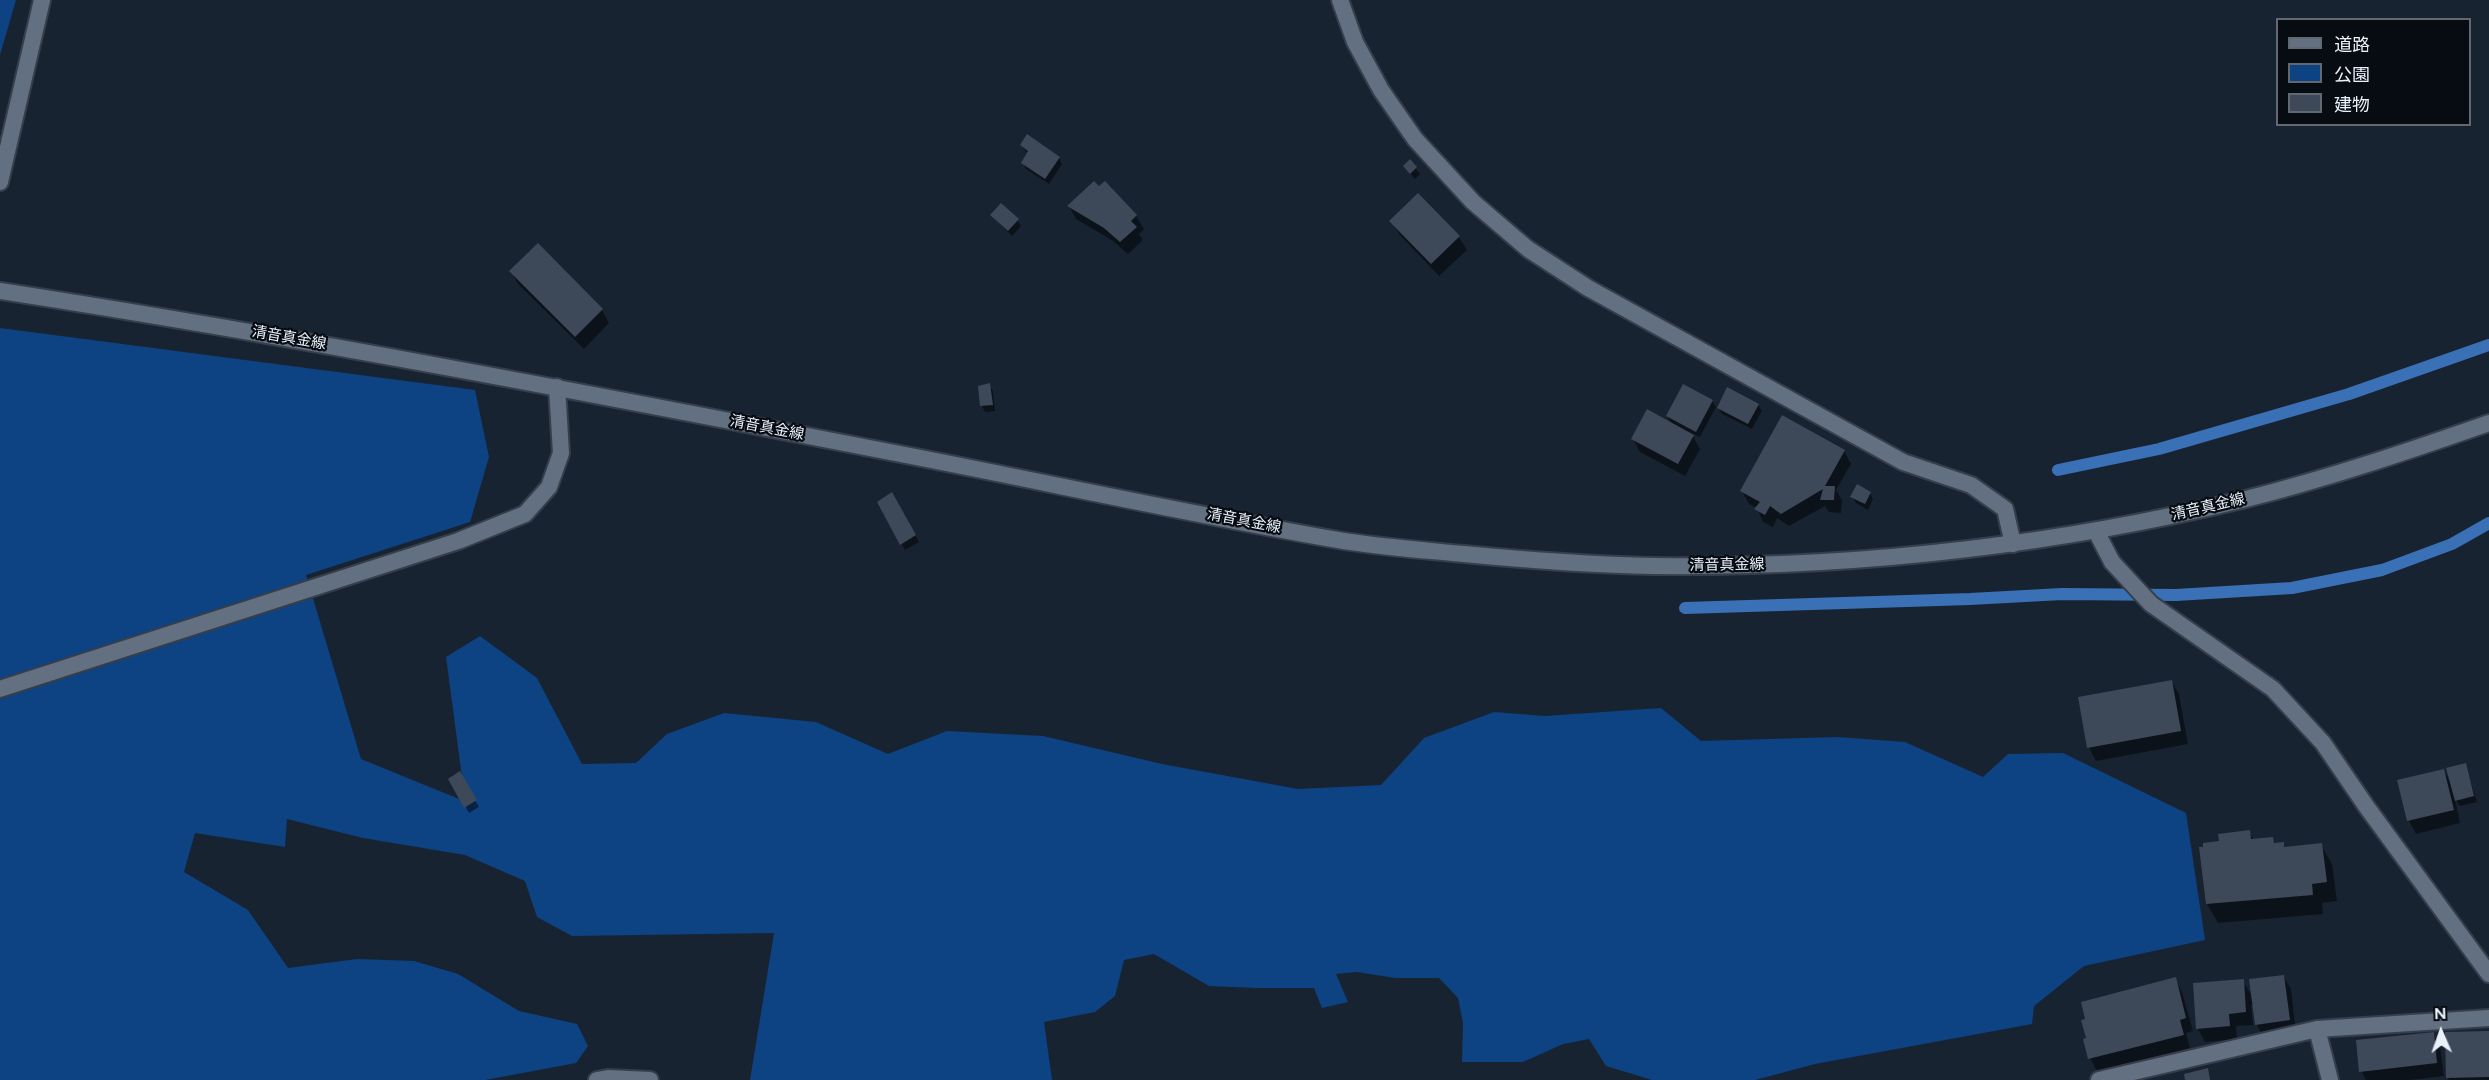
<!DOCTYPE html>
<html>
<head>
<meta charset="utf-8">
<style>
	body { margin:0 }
	#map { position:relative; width:2489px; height:1080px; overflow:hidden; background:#182331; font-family:Figtree,"Noto Sans JP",sans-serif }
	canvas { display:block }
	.legend { position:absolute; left:2276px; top:18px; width:195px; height:108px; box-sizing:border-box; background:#070c12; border:2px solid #61686f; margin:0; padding:8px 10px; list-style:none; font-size:18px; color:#e9f1fb }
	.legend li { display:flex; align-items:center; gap:12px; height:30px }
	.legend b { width:30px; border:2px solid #61686f }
	.north { position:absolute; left:2411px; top:1002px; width:60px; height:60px; -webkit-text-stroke:4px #070c12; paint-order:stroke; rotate:358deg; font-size:16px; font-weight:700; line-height:24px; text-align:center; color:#e9f1fb }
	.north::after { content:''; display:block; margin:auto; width:21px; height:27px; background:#e9f1fb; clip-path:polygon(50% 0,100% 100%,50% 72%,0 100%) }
</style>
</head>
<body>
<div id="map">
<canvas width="2489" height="1080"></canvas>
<ul class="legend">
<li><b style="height:8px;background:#637081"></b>道路</li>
<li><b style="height:16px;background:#0d4382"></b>公園</li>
<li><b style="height:16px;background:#3d4959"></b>建物</li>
</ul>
<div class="north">N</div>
</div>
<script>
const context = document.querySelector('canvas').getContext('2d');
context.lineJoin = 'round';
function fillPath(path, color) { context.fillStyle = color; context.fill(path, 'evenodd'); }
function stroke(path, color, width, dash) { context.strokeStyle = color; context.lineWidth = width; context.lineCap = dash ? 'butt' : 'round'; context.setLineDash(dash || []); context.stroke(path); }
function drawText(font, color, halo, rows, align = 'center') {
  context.font = font + ' Figtree,"Noto Sans JP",sans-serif'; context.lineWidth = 4.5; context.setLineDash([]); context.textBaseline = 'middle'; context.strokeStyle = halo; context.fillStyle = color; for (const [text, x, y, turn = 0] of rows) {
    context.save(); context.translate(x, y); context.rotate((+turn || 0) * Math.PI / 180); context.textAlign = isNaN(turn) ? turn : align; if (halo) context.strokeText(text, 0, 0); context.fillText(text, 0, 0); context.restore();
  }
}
fillPath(new Path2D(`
	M0,0H16L0,55Z
	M0,328L475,390L489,457L470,522L306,575L361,759L459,799L462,777L446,657L480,636L537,678L582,764L636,763L667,734L724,713L816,722L888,754L947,731L1043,736L1162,764L1298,789L1381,785L1424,738L1494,712L1545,716L1661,708L1701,741L1838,737L1905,742L1983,777L2008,754L2063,753L2186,813L2205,940L2084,966L2034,1006L2032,1024L1815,1064L1755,1080H1652L1606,1066L1589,1039L1563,1044L1523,1062H1462L1463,1023L1458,998L1439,978H1395L1357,972L1336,974L1348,1002L1322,1008L1314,988H1257L1209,986L1154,954L1124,960L1115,996L1095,1012L1044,1022L1052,1080H750L774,933L572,936L537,917L525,881L465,855L363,838L287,819L285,847L195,833L184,872L248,910L288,968L357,959L414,961L458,974L519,1011L577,1024L588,1046L576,1063L485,1080H0Z`), '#0d4382');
fillPath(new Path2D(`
	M1021,145L1059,158L1062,164L1049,184L1026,169L1023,163L1028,154Z
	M1410,161L1420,174L1415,179L1405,167Z
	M1105,183L1136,216L1144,229L1139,234L1143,240L1128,254L1113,241L1076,219L1069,206Z
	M1418,195L1459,237L1467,250L1439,276L1399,234L1391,221Z
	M992,216L1017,220L1021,226L1012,236Z
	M511,271L602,310L609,323L584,349L518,284Z
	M989,385L993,391L995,411L985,412L982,406Z
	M1712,401L1716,407L1700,437L1691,433L1700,449L1685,476L1640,452L1633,439L1672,425L1667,416Z
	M1758,405L1762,411L1752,429L1722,414L1718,408Z
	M1844,451L1851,464L1836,490L1842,500L1841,513L1829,512L1825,506L1789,526L1777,518L1773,527L1763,522L1757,508L1749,504L1742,491Z
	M1870,493L1873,499L1868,510L1856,503L1852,497Z
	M891,494L919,542L905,550L879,502Z
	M2171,681L2179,694L2188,744L2096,761L2089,748Z
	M2465,765L2477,802L2460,806L2455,799L2460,823L2416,834L2409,821L2444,771L2451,783Z
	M459,773L479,807L469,813L450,779Z
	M2249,832L2254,840L2272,838L2276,845L2283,844L2286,849L2321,845L2332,864L2337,901L2322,903L2323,914L2218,923L2207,904L2221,842Z
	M2283,976L2291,989L2296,1033L2264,1037L2256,1024L2254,1005H2251L2253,1025L2236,1026L2237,1039L2205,1042L2198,1029L2243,981L2253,998Z
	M2175,979L2182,992L2193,1031L2186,1033L2190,1048L2097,1071L2090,1058L2083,1021Z
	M2489,1032V1080H2449L2448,1078Z
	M2433,1033L2440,1046L2444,1076L2409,1080H2366L2361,1071Z`), '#0007');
stroke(new Path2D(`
	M2058,470L2159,449L2349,394L2489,345
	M1685,608L1970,599L2062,594L2176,595L2292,588L2382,570L2452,544L2489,523`), '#3970b6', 12);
fillPath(new Path2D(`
	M1027,134L1060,157L1045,179L1021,163L1028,151L1020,145Z
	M1410,159L1417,167L1410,174L1403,166Z
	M1094,181L1099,186L1105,181L1137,215L1131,221L1137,227L1120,242L1104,228L1067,206Z
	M1418,193L1460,236L1431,264L1389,221Z
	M1001,203L1019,219L1008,231L990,215Z
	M538,243L603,309L575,337L509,271Z
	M990,383L993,405L980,406L978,386Z
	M1683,384L1713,400L1696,432L1666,416Z
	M1727,387L1759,404L1748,424L1717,408Z
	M1647,409L1694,435L1678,464L1631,439Z
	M1782,415L1845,450L1825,486H1835L1834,500H1820L1823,489L1781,514L1770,506L1765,515L1754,509L1760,502L1740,491Z
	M1857,484L1871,492L1865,504L1850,497Z
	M892,492L916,535L900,545L877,502Z
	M2172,680L2181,731L2087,748L2078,697Z
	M2466,763L2474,796L2455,801L2446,768Z
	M2444,769L2454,810L2407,821L2397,780Z
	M460,771L477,800L464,808L448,779Z
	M2250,830L2251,839L2273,837L2274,843L2284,842V847L2322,843L2327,882L2312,884L2313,895L2206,904L2199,847H2203V843L2219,841L2218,834Z
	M2284,975L2290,1020L2255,1025L2249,979Z
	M2176,977L2186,1018L2180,1020L2184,1035L2088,1059L2083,1039L2086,1038L2081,1020L2085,1019L2081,1002Z
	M2244,979L2246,1012L2229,1014L2230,1026L2196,1029L2193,983Z
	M2489,1031V1077L2446,1078L2445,1032Z
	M2434,1032L2437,1063L2359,1072L2356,1040Z
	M2208,1068L2210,1080H2185L2184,1074Z`), '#3d4959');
const minor = new Path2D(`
	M1340,0L1355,42L1381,90L1415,139L1473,202L1528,249L1588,288L1903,462L1971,485L2005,509L2013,544
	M0,182L42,0
	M2096,531L2112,562L2151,604L2273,689L2323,743L2366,806L2489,974
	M0,689L458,541L525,514L549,487L561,453L557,387
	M2317,1029L2330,1080
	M597,1080L608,1078L650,1080
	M2099,1080L2317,1029L2489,1018`);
const secondary = new Path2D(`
	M0,291C310,339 618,399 926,459C1063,486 1200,516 1338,540C1379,547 1422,550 1464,554C1527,560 1591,565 1654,566C1854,568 2052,546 2246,499C2329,478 2409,451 2489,423`);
stroke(minor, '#363e4b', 20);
stroke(secondary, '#363e4b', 20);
stroke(minor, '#637081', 16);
stroke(secondary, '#637081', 16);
drawText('15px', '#e9f1fb', '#070c12', [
	["清音真金線",289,338,10],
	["清音真金線",767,428,11],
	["清音真金線",2208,507,-13],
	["清音真金線",1244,521,11],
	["清音真金線",1727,565,-1]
]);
</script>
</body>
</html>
